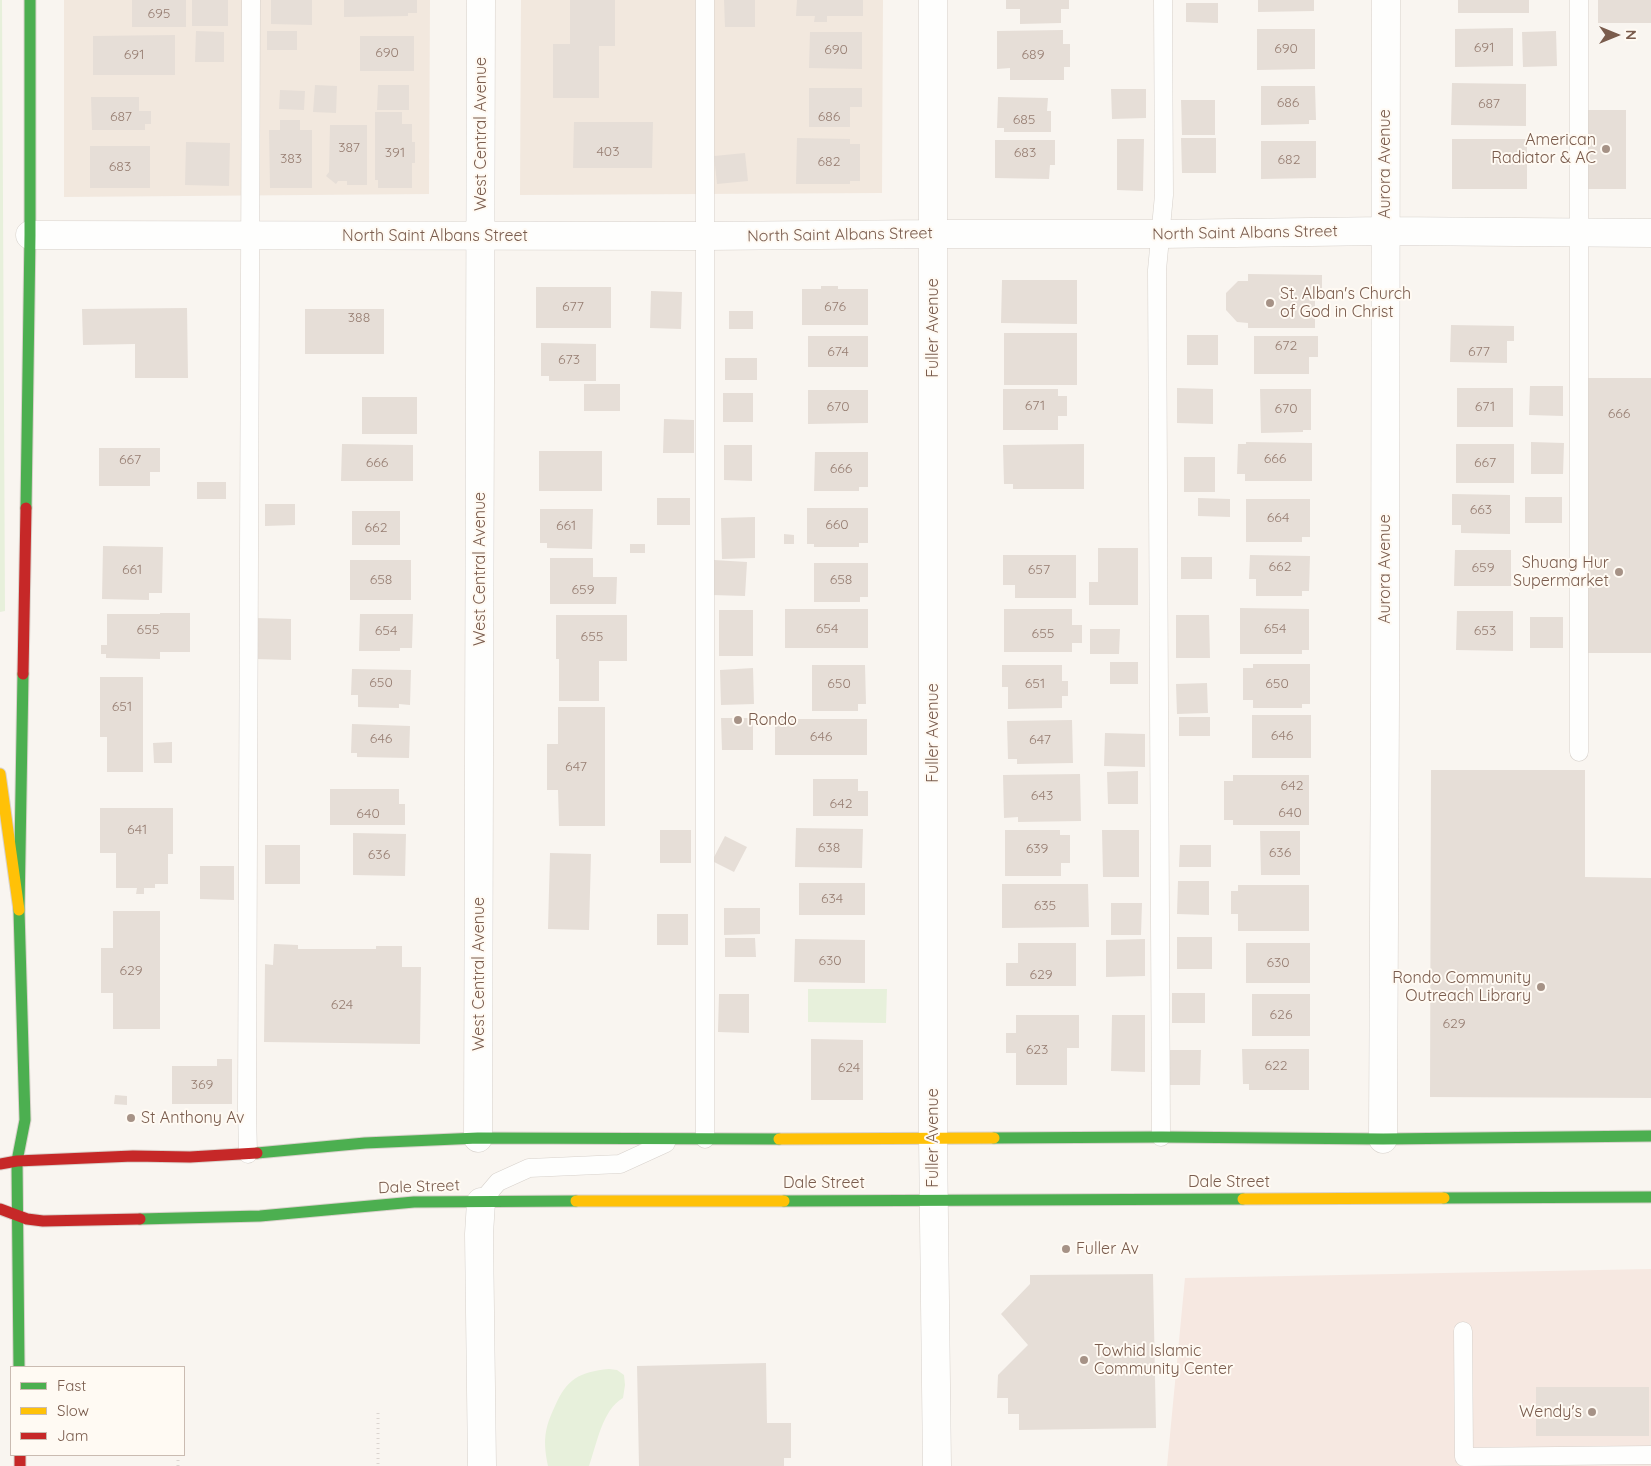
<!DOCTYPE html>
<html>
<head>
<meta charset="utf-8">
<style>
	body { margin:0 }
	#map { position:relative; width:1651px; height:1466px; overflow:hidden; background:#f9f5f0; font-family:Quicksand,sans-serif }
	canvas { display:block }
	.legend { position:absolute; left:10px; top:1366px; width:175px; height:90px; box-sizing:border-box; background:#fffaf3; border:1px solid #cabbb1; margin:0; padding:6px 9px; list-style:none; font-size:15px; color:#7a5c4d }
	.legend li { display:flex; align-items:center; gap:10px; height:25px }
	.legend b { width:25px; border:1px solid #cabbb1 }
	.north { position:absolute; left:1591px; top:10px; width:50px; height:50px; -webkit-text-stroke:4px #fffaf3; paint-order:stroke; rotate:90deg; font-size:14px; font-weight:700; line-height:20px; text-align:center; color:#7a5c4d }
	.north::after { content:''; display:block; margin:auto; width:18px; height:22px; background:#7a5c4d; clip-path:polygon(50% 0,100% 100%,50% 72%,0 100%) }
</style>
</head>
<body>
<div id="map">
<canvas width="1651" height="1466"></canvas>
<ul class="legend">
<li><b style="height:6px;background:#4caf50"></b>Fast</li>
<li><b style="height:6px;background:#ffc107"></b>Slow</li>
<li><b style="height:6px;background:#c62828"></b>Jam</li>
</ul>
<div class="north">N</div>
</div>
<script>
const context = document.querySelector('canvas').getContext('2d');
context.lineJoin = 'round';
function fillPath(path, color) { context.fillStyle = color; context.fill(path, 'evenodd'); }
function stroke(path, color, width, dash) { context.strokeStyle = color; context.lineWidth = width; context.lineCap = dash ? 'butt' : 'round'; context.setLineDash(dash || []); context.stroke(path); }
function drawText(font, color, halo, rows, align = 'center') {
  context.font = font + ' Quicksand,sans-serif'; context.lineWidth = 4; context.setLineDash([]); context.textBaseline = 'middle'; context.strokeStyle = halo; context.fillStyle = color; for (const [text, x, y, turn = 0] of rows) {
    context.save(); context.translate(x, y); context.rotate((+turn || 0) * Math.PI / 180); context.textAlign = isNaN(turn) ? turn : align; if (halo) context.strokeText(text, 0, 0); context.fillText(text, 0, 0); context.restore();
  }
}
fillPath(new Path2D(`
	M64,0H430L429,194L64,197Z
	M521,0H883L882,193L520,195Z`), '#f2e8de');
fillPath(new Path2D(`
	M1651,1269V1466H1167L1185,1278Z`), '#f6e8e1');
fillPath(new Path2D(`
	M0,0H2L5,611L0,612Z
	M808,989H887L886,1023L808,1022Z
	M609,1369L617,1370L624,1375L625,1385L623,1398C602,1410 597,1444 589,1466H548C543,1441 544,1429 555,1406C567,1379 579,1372 609,1369Z`), '#e7f0db');
fillPath(new Path2D(`
	M132,0H186V27H132Z
	M192,0H228V26H192Z
	M271,0H312V25L271,24Z
	M344,0H417V13H408V16L344,17Z
	M570,0H615V46H599V98H553V44H570Z
	M724,0H755V27H725Z
	M797,0H863V16H827V22H814L815,16H796Z
	M1006,0H1069V9H1061V23L1020,24V9H1006Z
	M1258,0H1314V11L1258,12Z
	M1458,0H1529V13H1458Z
	M1598,0H1651V23H1598Z
	M1186,3H1218V23L1186,22Z
	M1513,28V66L1455,67V29Z
	M1257,29H1315V69L1257,70Z
	M1063,30V44H1070V67H1064V80H1010V68L997,69V31Z
	M196,31L224,32V62H195Z
	M267,31H297V50H267Z
	M1556,31L1557,66L1523,67L1522,32Z
	M810,32H862V69L809,68Z
	M175,35V75H93V36Z
	M360,36H414V71H360Z
	M1452,83L1526,84V126L1451,125Z
	M315,85L337,86L336,113L313,112Z
	M378,85H409V110H377Z
	M1261,86H1315L1316,120H1309V124L1261,125Z
	M809,88H862V107H850V127H809Z
	M1111,89H1146V118L1112,119Z
	M280,90L305,91L304,110L279,109Z
	M91,97H139V111H151V124H145V130H92Z
	M998,97L1048,98L1047,111H1051V132H1004V128H997Z
	M1181,100H1215V135H1182Z
	M1586,110H1626V189H1586Z
	M375,112H402V124H412V142H415V163H412V188H378V180H375Z
	M280,120H300V130H312V188H270L269,130H280Z
	M574,122H653L652,168H573Z
	M330,125H367V185H347V181H338L336,184L326,176L329,172Z
	M797,138L850,139V144H860V181H850V184H796Z
	M1181,138H1216V173H1182Z
	M1117,139H1144L1143,191L1117,190Z
	M1452,139H1527V189H1452Z
	M995,140H1055V165H1050L1049,179L995,178Z
	M1261,141H1316V178L1261,179Z
	M186,142L230,143L229,186L185,185Z
	M90,146H150V188H90Z
	M745,153L748,181L717,184L714,156Z
	M1248,274L1322,275V296H1315V328H1248V323L1237,322L1226,310V293L1238,281H1248Z
	M1002,280H1077V324L1001,323Z
	M821,286H838V289H868V325H802V289H821Z
	M536,287H611V328H536Z
	M651,291L682,292L681,329L650,328Z
	M187,308L188,378H135V344L83,345L82,309Z
	M305,309H384V354H305Z
	M729,311H753V329H729Z
	M1451,325L1514,326V341H1507V363L1450,362Z
	M1004,333H1077V385H1004Z
	M1187,335H1218V365H1187Z
	M808,336H868V367H808Z
	M1254,336H1318V357H1309V374H1254Z
	M541,343L596,344V381H549V376H541Z
	M725,358H757V380H725Z
	M1588,378H1651V653H1588Z
	M584,384H620V411H584Z
	M1530,386H1563V416L1529,415Z
	M1177,388L1213,389V424L1177,423Z
	M1457,388H1513V427H1457Z
	M1003,389H1058V396H1067V416H1058V430H1003Z
	M1260,389H1311V430H1303V432L1261,433Z
	M808,390H868V423L808,424Z
	M723,393H753V422H723Z
	M362,397H417V434H362Z
	M664,419L694,420V453H663Z
	M1246,442L1312,443V481H1245V474H1237L1238,444H1246Z
	M1531,442L1564,443L1563,474H1531Z
	M342,444L413,445V481H341Z
	M1084,444V489H1013V484H1004L1003,445Z
	M1456,444H1514V483H1456Z
	M724,445H752V481L724,480Z
	M99,448H160V472H150V486H99Z
	M539,451H602V491H539Z
	M815,452H868V487H859V491H814Z
	M1184,457H1215V492H1184Z
	M197,482H226V499H197Z
	M1452,494L1510,495V534L1461,533V525H1452Z
	M1525,497H1562V523H1525Z
	M657,498H690V525H657Z
	M1198,498L1230,499V517L1198,516Z
	M1246,499H1310V537H1302V542H1246Z
	M265,504H295V525L265,526Z
	M807,508H868V543H859V547H814V544H807Z
	M540,509H593L592,549L547,548V543H540Z
	M352,511H400V545H352Z
	M755,517V558L722,559L721,518Z
	M784,534L794,535V544H784Z
	M630,544H645V553H630Z
	M103,546L163,547L162,593H149V600L102,599Z
	M1098,548H1138V605H1089V582H1098Z
	M1455,550H1511V586H1454Z
	M1003,555H1076V598H1015V585H1003Z
	M1250,555L1310,556L1309,591H1302V596H1256V579H1249Z
	M1181,557H1212V579H1181Z
	M550,558H593V577H617L616,604H550Z
	M350,560H411V600H350Z
	M714,560L747,562L745,596L712,595Z
	M814,563H868V597H860V602H814Z
	M1240,608L1309,609V650H1302V654H1240Z
	M785,609H868V648H785Z
	M1004,609H1072V625H1082V643H1072V652H1004Z
	M719,610H753V656H719Z
	M1457,611H1513V651L1456,650Z
	M160,613H190V652H160V659L106,658V654H101V645H107V614H160Z
	M360,614H413L412,648H400V651H359Z
	M556,615H627V661H599V701H559V659H556Z
	M1176,615H1209L1210,658H1176Z
	M1530,617H1563V648H1530Z
	M255,618L291,619V660L255,659Z
	M1090,629H1120L1119,654H1090Z
	M1110,662H1138V684H1110Z
	M1253,664H1310V704H1302V708H1253V700H1243V668H1253Z
	M812,665H865L866,704H858V711H812Z
	M1002,665H1062V681H1068V696H1062V708L1008,709V687H1002Z
	M753,668L754,704L721,705L720,670Z
	M352,669L411,670L410,705L399,704V708L358,707V695H351Z
	M100,677H143V772H107V737H100Z
	M1207,683L1208,713L1177,714L1176,684Z
	M558,707H605V826H559L558,790H547V744H558Z
	M1252,715H1311V758H1252Z
	M1179,717H1210V736H1179Z
	M721,718H753V750H722Z
	M775,719H867V755H775Z
	M1072,720L1073,763L1017,764V759H1008L1007,721Z
	M352,724L410,726L409,758L357,757V753H351Z
	M1105,733L1145,734V767L1104,766Z
	M172,742V763H154L153,743Z
	M1431,770H1585V877L1651,878V1098L1430,1097Z
	M1138,771V804H1108L1107,772Z
	M1080,774L1081,821L1018,822V817L1004,818L1003,775Z
	M1233,775H1309V825H1233V820H1224V781H1233Z
	M813,779H858V791H868V816H813Z
	M330,789H399V804H405V825H330Z
	M100,808H173V854H168V884H155V888H144V894H136L137,888H116V853H100Z
	M796,828L863,829L862,868L795,867Z
	M660,830H691V863H660Z
	M1005,830H1060V835H1070V863H1061V876H1005Z
	M1102,830H1139V877H1103Z
	M1260,831H1300V875H1261Z
	M353,833L406,834L405,876L353,875Z
	M725,836L747,847L734,872L712,861Z
	M265,845H300V884H265Z
	M1180,845H1211V867H1179Z
	M550,853L591,854L589,930L548,929Z
	M200,866H234V900L200,899Z
	M1178,881H1209V915L1177,914Z
	M799,883H865V915H799Z
	M1002,884H1088L1089,927L1002,928Z
	M1238,885H1309V931H1238V914H1231V891H1238Z
	M1111,903H1142L1141,935H1111Z
	M724,908H760V934L724,935Z
	M113,911H160V1029H113V993H101V948H113Z
	M657,914H688V945H657Z
	M1177,937H1212V969H1177Z
	M725,938H755L756,957H725Z
	M795,939L865,940V983L794,982Z
	M1145,939V976L1106,977V940Z
	M1018,943H1076V986H1006V963H1018Z
	M1246,943H1310V983H1246Z
	M274,944L298,945V949H376V946H402V967H421L420,1044L264,1042L265,964L273,965Z
	M1172,993H1205V1023H1172Z
	M719,994H749V1033L718,1032Z
	M1252,994H1310V1036H1252Z
	M1016,1015H1079V1048H1067V1085H1016V1053H1006V1033H1016Z
	M1112,1015H1145V1072L1111,1071Z
	M811,1039L863,1040V1100H811Z
	M1242,1049H1309V1090H1249V1084H1243Z
	M1170,1050H1201L1200,1085H1170Z
	M217,1059H232V1104H172V1066H217Z
	M115,1095L127,1096V1105L114,1104Z
	M1153,1274L1156,1428L1019,1430V1414H1008V1398H997L998,1375L1028,1345L1001,1314L1030,1284V1275Z
	M766,1363L767,1423H791V1458H784V1466H639L637,1366Z
	M1536,1387H1649V1436H1536Z`), '#e6ded7');
const lane = new Path2D(`
	M1579,752V0
	M1161,1137L1157,270L1164,195L1163,0
	M705,1139V0
	M248,1154L247,1108L251,0
	M481,1202L498,1182L529,1168L620,1164L666,1143
	M1463,1331L1464,1457L1651,1455`);
const street = new Path2D(`
	M933,0V1138L937,1466
	M30,235L704,236L933,234H1160L1385,231L1651,233
	M478,1138L481,0
	M1383,1139L1385,698L1386,0
	M481,1202L479,1234L482,1466`);
const fast = new Path2D(`
	M26,508L30,235V0
	M994,1138L1161,1137L1383,1139L1651,1136
	M257,1153L365,1143L478,1138L779,1139
	M1444,1198L1651,1197
	M784,1201L1243,1199
	M140,1219L260,1216L414,1202L576,1201
	M19,1367L17,1161L25,1120L19,910L23,674`);
const slow = new Path2D(`
	M0,774L19,910
	M779,1139L994,1138
	M1243,1199L1444,1198
	M576,1201H784`);
const jam = new Path2D(`
	M23,674L26,508
	M0,1164L17,1161L133,1156L190,1157L257,1153
	M0,1209L27,1219L43,1221L140,1219
	M20,1455V1466`);
stroke(lane, '#d7d1cb', 19);
stroke(street, '#d7d1cb', 29);
stroke(fast, '#d9d2cb', 13);
stroke(slow, '#d9d2cb', 13);
stroke(jam, '#d9d2cb', 13);
stroke(new Path2D(`
	M378,1413V1466
	M178,1466V1455`), '#dcd5d0', 3, [1, 4]);
stroke(lane, '#fefefd', 18);
stroke(street, '#fefefd', 28);
stroke(fast, '#4caf50', 11);
stroke(slow, '#ffc107', 11);
stroke(jam, '#c62828', 11);
for (const [x, y, r, color] of [
	[1606,149,5,"#a69286"],
	[1270,303,5,"#a69286"],
	[1619,572,5,"#a69286"],
	[738,720,5,"#a69286"],
	[1541,987,5,"#a69286"],
	[131,1118,5,"#a69286"],
	[1066,1249,5,"#a69286"],
	[1084,1360,5,"#a69286"],
	[1592,1412,5,"#a69286"]
]) { const dot = new Path2D(); dot.arc(x, y, r, 0, 2 * Math.PI); context.fillStyle = color; context.fill(dot); stroke(dot, '#fffaf3', 2); }
drawText('14px', '#977e72', null, [
	["695",159,14],
	["691",1484,48],
	["690",1286,49],
	["690",836,50],
	["690",387,53],
	["691",134,55],
	["689",1033,55],
	["686",1288,103],
	["687",1489,104],
	["687",121,117],
	["686",829,117],
	["685",1024,120],
	["387",349,148],
	["403",608,152],
	["391",395,153],
	["683",1025,153],
	["383",291,159],
	["682",1289,160],
	["682",829,162],
	["683",120,167],
	["677",573,307],
	["676",835,307],
	["388",359,318],
	["672",1286,346],
	["674",838,352],
	["677",1479,352],
	["673",569,360],
	["671",1035,406],
	["670",838,407],
	["671",1485,407],
	["670",1286,409],
	["666",1619,414],
	["666",1275,459],
	["667",130,460],
	["666",377,463],
	["667",1485,463],
	["666",841,469],
	["663",1481,510],
	["664",1278,518],
	["660",837,525],
	["661",566,526],
	["662",376,528],
	["662",1280,567],
	["659",1483,568],
	["661",132,570],
	["657",1039,570],
	["658",381,580],
	["658",841,580],
	["659",583,590],
	["654",827,629],
	["654",1275,629],
	["655",148,630],
	["654",386,631],
	["653",1485,631],
	["655",1043,634],
	["655",592,637],
	["650",381,683],
	["650",839,684],
	["651",1035,684],
	["650",1277,684],
	["651",122,707],
	["646",1282,736],
	["646",821,737],
	["646",381,739],
	["647",1040,740],
	["647",576,767],
	["642",1292,786],
	["643",1042,796],
	["642",841,804],
	["640",1290,813],
	["640",368,814],
	["641",137,830],
	["638",829,848],
	["639",1037,849],
	["636",1280,853],
	["636",379,855],
	["634",832,899],
	["635",1045,906],
	["630",830,961],
	["630",1278,963],
	["629",131,971],
	["629",1041,975],
	["624",342,1005],
	["626",1281,1015],
	["629",1454,1024],
	["623",1037,1050],
	["622",1276,1066],
	["624",849,1068],
	["369",202,1085]
]);
drawText('16px', '#7a5c4d', '#fffaf3', [
	["West Central Avenue",481,134,-90],
	["Aurora Avenue",1385,164,-90],
	["North Saint Albans Street",1245,233,-1],
	["North Saint Albans Street",840,235,-1],
	["North Saint Albans Street",435,236],
	["Fuller Avenue",933,328,-90],
	["West Central Avenue",480,569,-90],
	["Aurora Avenue",1385,569,-90],
	["Fuller Avenue",933,733,-90],
	["West Central Avenue",479,974,-90],
	["Fuller Avenue",933,1138,-90],
	["Dale Street",1229,1182],
	["Dale Street",824,1183],
	["Dale Street",419,1187,-2]
]);
drawText('16px', '#7a5c4d', '#fffaf3', [
	["American",1596,140,"right"],
	["Radiator & AC",1596,158,"right"],
	["St. Alban's Church",1280,294],
	["of God in Christ",1280,312],
	["Shuang Hur",1609,563,"right"],
	["Supermarket",1609,581,"right"],
	["Rondo",748,720],
	["Rondo Community",1531,978,"right"],
	["Outreach Library",1531,996,"right"],
	["St Anthony Av",141,1118],
	["Fuller Av",1076,1249],
	["Towhid Islamic",1094,1351],
	["Community Center",1094,1369],
	["Wendy's",1582,1412,"right"]
], 'left');
</script>
</body>
</html>
